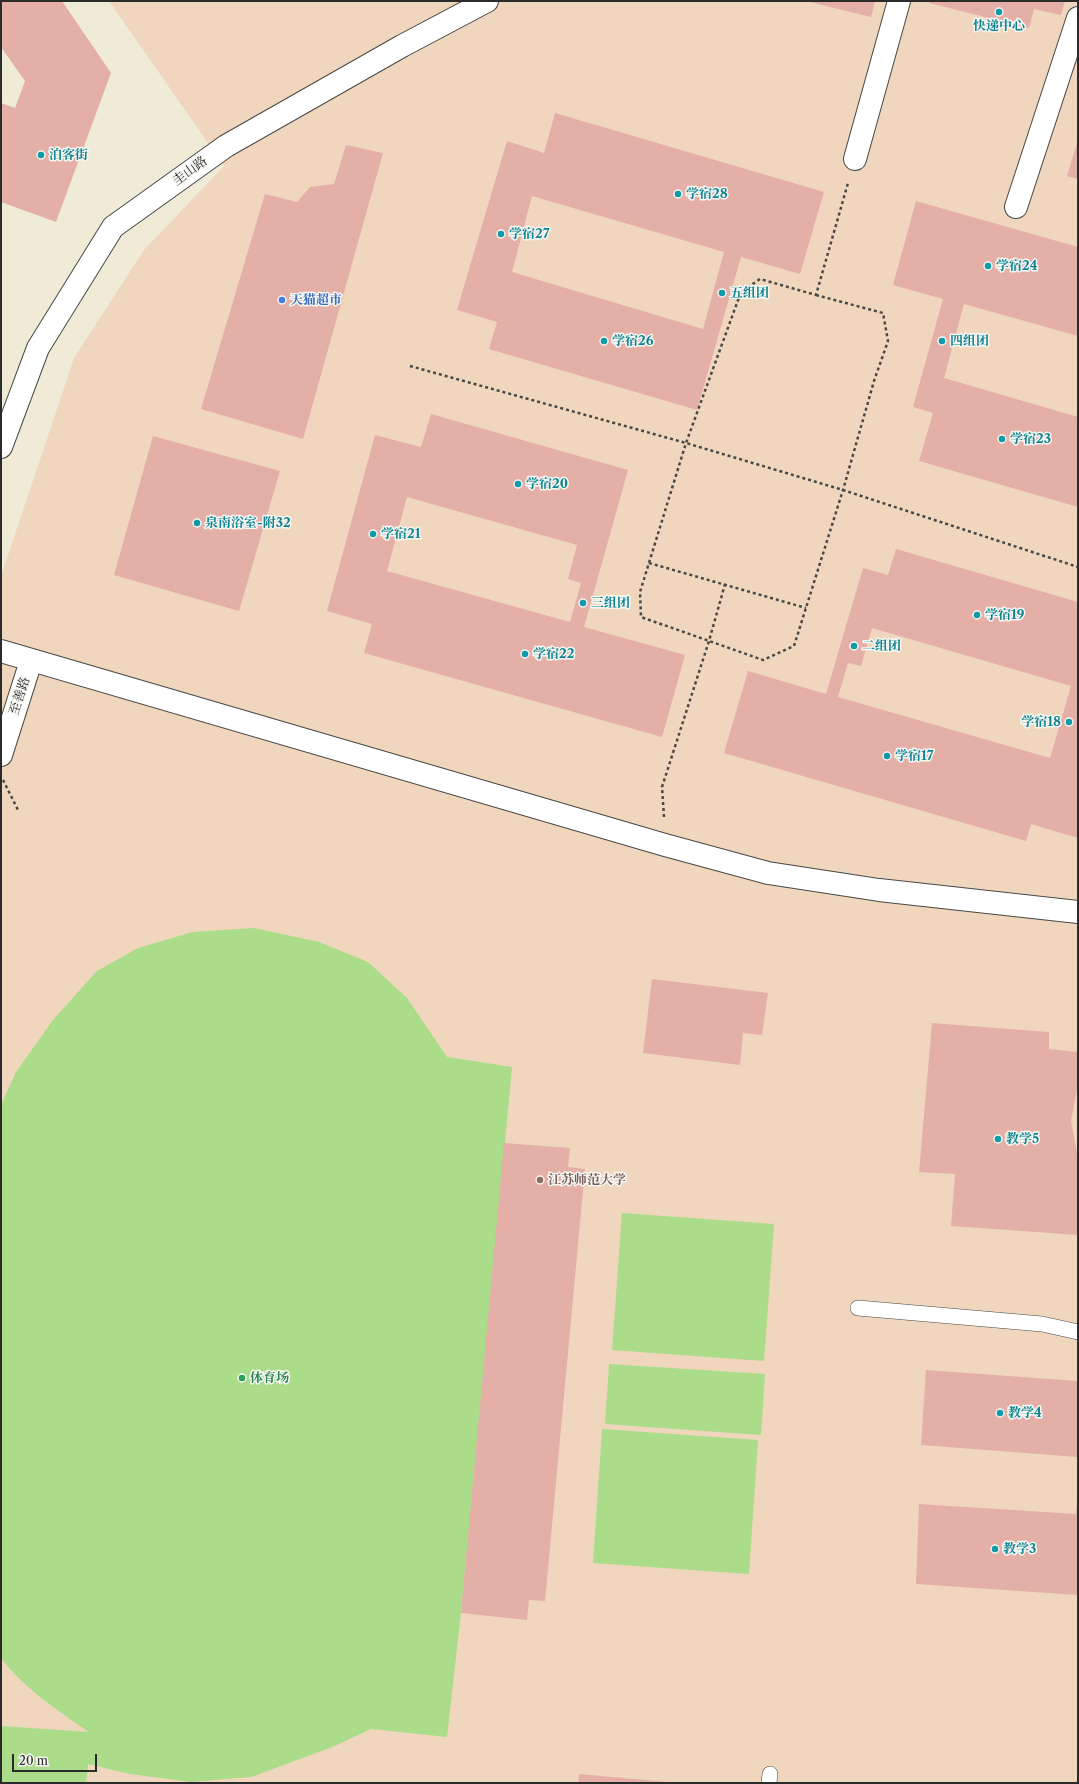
<!DOCTYPE html>
<html>
<head>
<meta charset="utf-8">
<style>
	body { margin:0 }
	#map { position:relative; width:1079px; height:1784px; overflow:hidden; background:#efebd7; font-family:"Libre Caslon Text",serif }
	canvas { display:block }
	.frame { position:absolute; inset:0; border:2px solid #2b2b2b; pointer-events:none }
	.scale { position:absolute; left:12px; top:1754px; width:85px; height:18px; box-sizing:border-box; border:2px solid #2b2b2b; border-top:0; padding-left:5px; font-size:12px; line-height:14px; white-space:nowrap; color:#2b2b2b; -webkit-text-stroke:3px #f6f6f2; paint-order:stroke }
</style>
</head>
<body>
<div id="map">
<canvas width="1079" height="1784"></canvas>
<div class="frame"></div>
<div class="scale">20 m</div>
</div>
<script>
const context = document.querySelector('canvas').getContext('2d');
context.lineJoin = 'round';
function fillPath(path, color) { context.fillStyle = color; context.fill(path, 'evenodd'); }
function stroke(path, color, width, dash) { context.strokeStyle = color; context.lineWidth = width; context.lineCap = dash ? 'butt' : 'round'; context.setLineDash(dash || []); context.stroke(path); }
function drawText(font, color, halo, rows, align = 'center') {
  context.font = font + ' "Libre Caslon Text","Noto Serif SC",serif'; context.lineWidth = 3; context.setLineDash([]); context.textBaseline = 'middle'; context.strokeStyle = halo; context.fillStyle = color; for (const [text, x, y, turn = 0] of rows) {
    context.save(); context.translate(x, y); context.rotate((+turn || 0) * Math.PI / 180); context.textAlign = isNaN(turn) ? turn : align; if (halo) context.strokeText(text, 0, 0); context.fillText(text, 0, 0); context.restore();
  }
}
fillPath(new Path2D(`
	M109,1H1078V1783H1V576L74,358L144,250L224,166Z`), '#f0d6bc');
fillPath(new Path2D(`
	M254,928L319,942L368,962L407,998L447,1057L512,1067L461,1613L447,1737L371,1729L330,1748L251,1777L191,1782L130,1774L88,1764L86,1783H1V1726L89,1732C57,1710 25,1689 1,1658V1105L16,1072L53,1020L97,971L138,948L193,932Z
	M622,1213L774,1224L764,1361L612,1350Z
	M609,1364L765,1374L761,1435L605,1424Z
	M602,1429L758,1440L749,1574L593,1563Z`), '#aadc8a');
fillPath(new Path2D(`
	M1,1H62L111,73L56,222L1,202V103L15,108L25,81L1,47Z
	M806,1H875L871,17Z
	M930,1H1065L1061,15L1034,9L1029,28L929,3Z
	M555,113L824,192L800,274L741,257L697,410L489,349L497,322L457,310L507,141L544,153ZM532,196L724,252L703,329L512,272Z
	M1078,140V179L1067,176Z
	M346,145L383,153L303,439L201,409L265,194L297,202L310,187L334,184Z
	M916,201L1078,247V336L964,304L944,378L1078,417V507L919,461L933,413L913,407L943,299L893,285Z
	M431,414L628,470L584,627L685,655L662,737L364,653L372,624L327,611L375,435L421,447ZM407,497L577,545L568,579L581,583L570,622L387,571Z
	M153,436L280,471L239,611L114,575Z
	M896,549L1078,602V838L1031,824L1026,841L724,753L748,671L826,694L863,568L888,575ZM872,628L1071,686L1050,758L838,697L848,663L861,666Z
	M652,979L768,993L762,1035L743,1033L740,1065L643,1053Z
	M932,1023L1049,1032V1049L1078,1052V1084L1071,1121L1078,1159V1235L951,1226L955,1174L919,1172Z
	M504,1143L570,1148L568,1167L585,1169L545,1601L529,1600L527,1620L461,1613Z
	M926,1370L1078,1381V1457L921,1445Z
	M1077,1501L1078,1595L916,1584L919,1504L1076,1514Z
	M579,1774L668,1782V1783H578Z`), '#e4afa7');
const lane = new Path2D(`
	M858,1308L1042,1324L1078,1332
	M769,1783L770,1774`);
const street = new Path2D(`
	M855,159L899,1
	M1016,207L1078,18
	M1,447L38,348L113,227L226,146L402,46L487,1
	M1,651L665,845L768,873L879,890L1078,912
	M1,755L31,661`);
stroke(lane, '#484845', 16);
stroke(street, '#484845', 24);
stroke(new Path2D(`
	M816,295L883,313L888,341L874,381L843,490L794,646L763,660L641,617L640,592L686,443L741,292L760,279L816,295L848,183
	M410,366L686,443L843,490L1078,567
	M649,563L806,608
	M3,780L19,812
	M664,817L662,787L709,641L725,584`), '#484845', 2.5, [3, 3]);
stroke(lane, '#fff', 15);
stroke(street, '#fff', 22);
for (const [x, y, r, color] of [
	[999,12,4,"#0f9aa8"],
	[41,155,4,"#0f9aa8"],
	[678,194,4,"#0f9aa8"],
	[501,234,4,"#0f9aa8"],
	[988,266,4,"#0f9aa8"],
	[722,293,4,"#0f9aa8"],
	[282,300,4,"#3f7fe0"],
	[604,341,4,"#0f9aa8"],
	[942,341,4,"#0f9aa8"],
	[1002,439,4,"#0f9aa8"],
	[518,484,4,"#0f9aa8"],
	[197,523,4,"#0f9aa8"],
	[373,534,4,"#0f9aa8"],
	[583,603,4,"#0f9aa8"],
	[977,615,4,"#0f9aa8"],
	[854,646,4,"#0f9aa8"],
	[525,654,4,"#0f9aa8"],
	[1069,722,4,"#0f9aa8"],
	[887,756,4,"#0f9aa8"],
	[998,1139,4,"#0f9aa8"],
	[540,1180,4,"#8d6e63"],
	[242,1378,4,"#2e9e5b"],
	[1000,1413,4,"#0f9aa8"],
	[995,1549,4,"#0f9aa8"]
]) { const dot = new Path2D(); dot.arc(x, y, r, 0, 2 * Math.PI); context.fillStyle = color; context.fill(dot); stroke(dot, '#f6f6f2', 1.5); }
drawText('bold 13px', '#0d838f', '#f6f6f2', [
	["快递中心",999,26,"center"],
	["泊客街",49,155],
	["学宿28",686,194],
	["学宿27",509,234],
	["学宿24",996,266],
	["五组团",730,293],
	["学宿26",612,341],
	["四组团",950,341],
	["学宿23",1010,439],
	["学宿20",526,484],
	["泉南浴室-附32",205,523],
	["学宿21",381,534],
	["三组团",591,603],
	["学宿19",985,615],
	["二组团",862,646],
	["学宿22",533,654],
	["学宿18",1061,722,"right"],
	["学宿17",895,756],
	["教学5",1006,1139],
	["教学4",1008,1413],
	["教学3",1003,1549]
], 'left');
drawText('13px', '#2b2b2b', '#f6f6f2', [
	["圭山路",190,171,-36],
	["至善路",20,696,-72]
]);
drawText('bold 13px', '#366cbe', '#f6f6f2', [
	["天猫超市",290,300]
], 'left');
drawText('bold 13px', '#785e54', '#f6f6f2', [
	["江苏师范大学",548,1180]
], 'left');
drawText('bold 13px', '#27864d', '#f6f6f2', [
	["体育场",250,1378]
], 'left');
</script>
</body>
</html>
